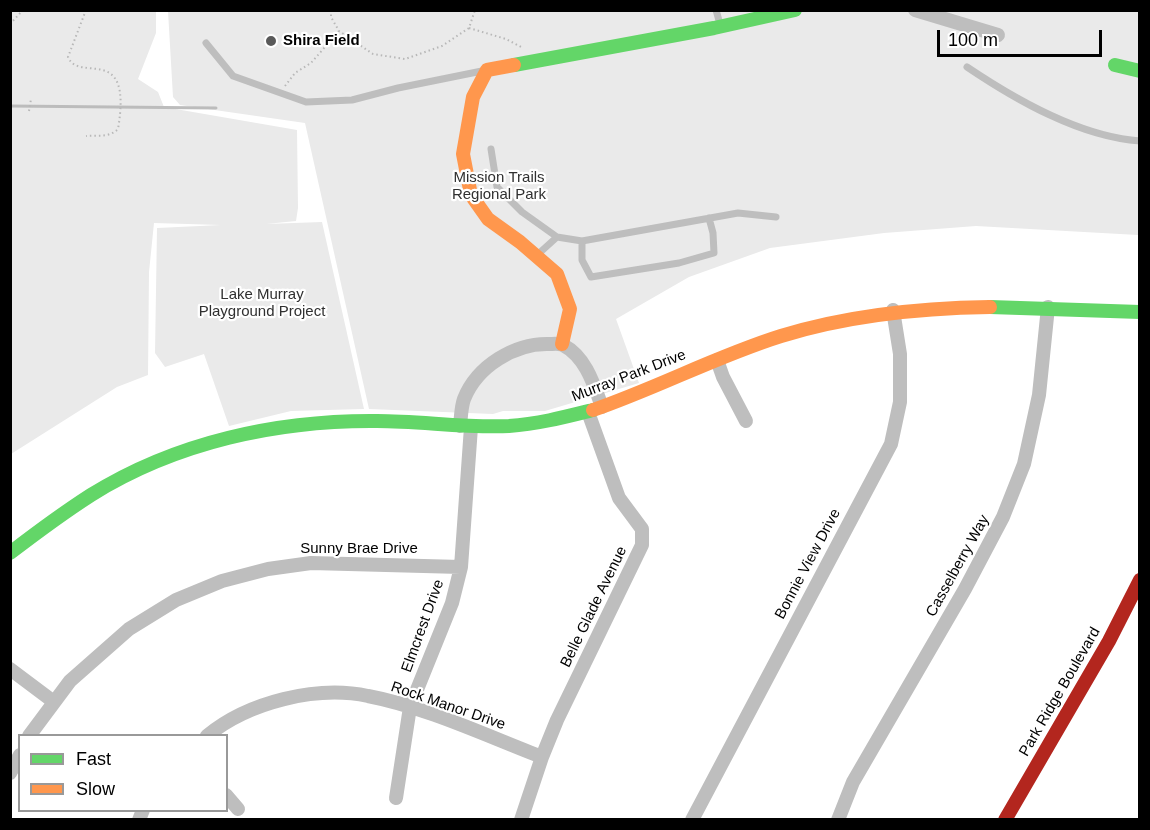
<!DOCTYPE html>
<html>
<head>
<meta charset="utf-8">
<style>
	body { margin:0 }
	#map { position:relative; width:1150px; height:830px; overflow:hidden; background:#fff; font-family:Helvetica,sans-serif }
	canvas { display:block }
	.frame { position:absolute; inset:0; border:12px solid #000; pointer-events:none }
	.legend { position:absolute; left:18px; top:734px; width:210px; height:78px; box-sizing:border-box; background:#fff; border:2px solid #999; margin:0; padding:8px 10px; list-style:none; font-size:18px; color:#000 }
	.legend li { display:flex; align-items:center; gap:12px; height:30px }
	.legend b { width:30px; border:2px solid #999 }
	.scale { position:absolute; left:937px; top:30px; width:165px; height:27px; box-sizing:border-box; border:3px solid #000; border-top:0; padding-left:8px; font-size:18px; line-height:21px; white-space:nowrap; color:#000; -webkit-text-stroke:4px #fff; paint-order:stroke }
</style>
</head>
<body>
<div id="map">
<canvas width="1150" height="830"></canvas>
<div class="frame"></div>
<ul class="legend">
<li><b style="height:8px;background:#63d668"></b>Fast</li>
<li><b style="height:8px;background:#ff974d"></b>Slow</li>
</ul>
<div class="scale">100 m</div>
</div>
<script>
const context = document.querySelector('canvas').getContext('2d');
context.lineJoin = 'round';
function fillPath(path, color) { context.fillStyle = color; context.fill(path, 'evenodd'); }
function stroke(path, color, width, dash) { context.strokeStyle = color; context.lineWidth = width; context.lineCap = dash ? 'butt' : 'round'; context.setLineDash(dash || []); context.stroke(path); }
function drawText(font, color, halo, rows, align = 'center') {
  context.font = font + ' Helvetica,sans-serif'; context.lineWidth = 4.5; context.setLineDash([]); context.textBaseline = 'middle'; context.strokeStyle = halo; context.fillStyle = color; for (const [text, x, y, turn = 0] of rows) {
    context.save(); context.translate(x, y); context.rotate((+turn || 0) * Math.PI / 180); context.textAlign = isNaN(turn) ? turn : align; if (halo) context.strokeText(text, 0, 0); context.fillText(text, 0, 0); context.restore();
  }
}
fillPath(new Path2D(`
	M10,11H156V33L138,79L158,92L164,107L297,130L298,208L296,221L266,224L322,222L364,409L291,411L229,426L204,354L165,367L155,353L157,228L221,225L154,223L149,272L148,375L117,387L11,454Z
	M168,11H1139L1138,235L976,226L884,233L770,248L689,277L616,319L639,383L545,411H503L493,414L369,409L305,123L180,105L173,97Z`), '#eaeaea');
stroke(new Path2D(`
	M10,106L216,108`), '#bcbcbc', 3);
stroke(new Path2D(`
	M86,10L68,57C79,84 133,41 118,129C109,138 97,135 86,136
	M331,10V17L339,31L373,54L405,59L442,46L469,28L475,10
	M10,24L23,10
	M469,28L506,39L523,48
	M285,86L295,73L311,63L339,31
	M29,111L31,99`), '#b8b8b8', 2, [1.5, 3]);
stroke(new Path2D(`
	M716,10L720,24
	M206,43L233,76L306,102L352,100L398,88L482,71
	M967,67C1016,100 1080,137 1140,141
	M491,149L497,187L522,212L557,237
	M582,241V260L591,277L679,263L714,253L713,233L709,218
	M536,256L557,237L582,241L738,213L776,217`), '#bebebe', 7);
stroke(new Path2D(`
	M915,10L998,35
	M717,360L723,377L746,421
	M460,426C461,418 461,407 464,399C477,366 515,343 549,344C553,344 559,343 563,345C586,357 594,385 602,407
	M10,669L54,702
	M29,736L70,681L129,629L176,600L222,581L268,569L311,563L461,567
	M207,736C248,702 317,685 368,696C426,707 487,736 542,757
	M10,773L20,755
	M226,795L238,809
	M396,798L410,707L452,603L461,567L471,427
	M139,820L143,810
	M521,820L542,757L557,720L642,545V529L619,498L588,412
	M692,820L891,444L900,402V354L893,310
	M838,820L853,782L965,589L1003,517L1024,464L1039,395L1048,307`), '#bebebe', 14);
stroke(new Path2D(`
	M514,65L714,28L795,10
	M1115,65L1140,71
	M990,307L1140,312
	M10,553C36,533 63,513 91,495C176,442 278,420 377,421C421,421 465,428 509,426C538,424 565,417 593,410`), '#63d668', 14);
stroke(new Path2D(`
	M514,65L487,70L473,97L463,154L471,195L488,219L520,242L557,274L570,309L562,344
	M593,410C657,388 717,356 781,336C849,315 919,308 990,307`), '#ff974d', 14);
stroke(new Path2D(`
	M1005,820L1109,641L1140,580`), '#b3261e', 14);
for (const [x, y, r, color] of [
	[271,41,6,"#595959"]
]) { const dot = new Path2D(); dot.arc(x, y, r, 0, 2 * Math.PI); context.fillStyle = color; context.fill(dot); stroke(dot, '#fff', 2); }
drawText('bold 15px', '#000', '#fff', [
	["Shira Field",283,41]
], 'left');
drawText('15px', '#303030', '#fff', [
	["Mission Trails",499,178],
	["Regional Park",499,195],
	["Lake Murray",262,295],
	["Playground Project",262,312]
]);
drawText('15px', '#000', '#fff', [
	["Murray Park Drive",629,376,-21],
	["Sunny Brae Drive",359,549],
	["Bonnie View Drive",808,564,-62],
	["Casselberry Way",958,566,-61],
	["Belle Glade Avenue",594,607,-64],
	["Elmcrest Drive",423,626,-70],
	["Park Ridge Boulevard",1060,692,-60],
	["Rock Manor Drive",448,706,19]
]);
</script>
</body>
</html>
